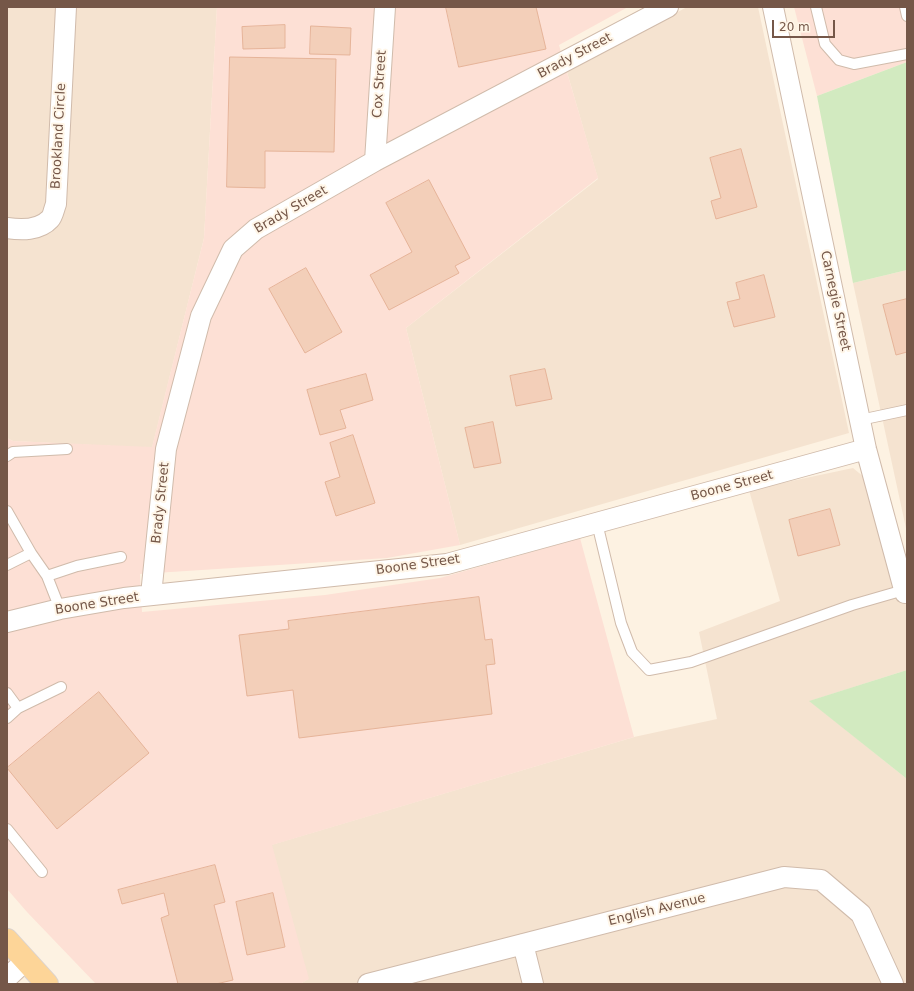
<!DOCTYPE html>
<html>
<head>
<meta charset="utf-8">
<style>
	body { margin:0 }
	#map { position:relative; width:914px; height:991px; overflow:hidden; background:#fdf2e2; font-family:"DejaVu Sans",sans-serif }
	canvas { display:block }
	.frame { position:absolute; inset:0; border:8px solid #755748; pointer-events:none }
	.scale { position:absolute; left:772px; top:20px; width:63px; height:18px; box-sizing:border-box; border:2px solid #755748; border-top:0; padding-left:5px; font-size:12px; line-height:14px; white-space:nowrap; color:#755748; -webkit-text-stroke:3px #fff6e8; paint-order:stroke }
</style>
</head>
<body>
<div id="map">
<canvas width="914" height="991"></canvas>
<div class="frame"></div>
<div class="scale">20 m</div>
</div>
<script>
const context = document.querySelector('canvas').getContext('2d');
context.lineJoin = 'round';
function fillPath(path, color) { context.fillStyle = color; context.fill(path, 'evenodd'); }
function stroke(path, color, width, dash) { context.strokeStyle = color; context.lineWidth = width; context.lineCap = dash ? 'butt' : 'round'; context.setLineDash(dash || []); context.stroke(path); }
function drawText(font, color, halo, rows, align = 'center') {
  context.font = font + ' "DejaVu Sans",sans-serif'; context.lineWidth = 4; context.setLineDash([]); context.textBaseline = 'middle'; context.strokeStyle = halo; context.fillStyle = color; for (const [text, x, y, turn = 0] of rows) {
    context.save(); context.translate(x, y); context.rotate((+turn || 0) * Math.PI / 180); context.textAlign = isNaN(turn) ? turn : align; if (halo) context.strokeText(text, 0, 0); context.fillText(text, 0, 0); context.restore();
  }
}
fillPath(new Path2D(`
	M7,7H217L204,238L152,448L13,441L7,438Z
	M687,7H758L849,433L460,545L406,328L598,179L567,72Z
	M907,270V533L853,283Z
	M853,468L870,482L907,570V670L810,701L907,779V984H300L308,979L271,845L634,737L717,719L699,632L780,601L749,490Z`), '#f5e3d0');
fillPath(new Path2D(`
	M217,7H628L559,45L598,178L406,328L460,545L387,558L140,574L142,612L325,595L440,578L580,538L634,737L272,845L309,979L300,984H96L27,912L7,889V438L13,441L152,447L204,238Z
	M794,7H907V62L817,96Z`), '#fde0d5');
fillPath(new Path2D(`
	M907,62V270L853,283L817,96Z
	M907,670V779L809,701Z`), '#d2eac0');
const building = new Path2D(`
	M446,7H536L546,49L459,67Z
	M285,25V48L243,49L242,27Z
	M311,26L351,28L350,55L310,54Z
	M230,57L336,59L334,152L265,151V188L227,187Z
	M741,149L757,207L716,219L711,201L721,198L710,158Z
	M429,180L470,258L455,266L459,273L389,310L370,275L412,252L386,203Z
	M306,268L342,332L305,353L269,289Z
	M764,275L775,317L734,327L727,302L740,299L736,283Z
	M907,299V352L896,355L883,305Z
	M545,369L552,399L516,406L510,376Z
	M366,374L373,400L340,410L346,428L320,435L307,390Z
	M493,422L501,463L474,468L465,428Z
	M353,435L375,503L336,516L325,482L340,477L330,443Z
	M830,509L840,545L798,556L789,520Z
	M479,597L485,640L492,639L495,664L486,665L492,714L299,738L293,690L247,696L239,635L289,629L288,621Z
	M99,692L149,753L57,829L7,768Z
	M215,865L225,902L214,905L233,980L216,984H178L161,918L169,915L164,893L122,904L118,890Z
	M273,893L285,947L247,955L236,902Z`);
fillPath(building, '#f3cfb9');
stroke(building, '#e6b499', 1);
const service = new Path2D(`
	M816,7L825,44L839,60L854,64L907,54
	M905,7L907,16
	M860,420L907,410
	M7,456L13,452L67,449
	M7,511L31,553
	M597,523L621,623L632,652L649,670L691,662L852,605L904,590
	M7,565L31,553L47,576L60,609
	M47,576L77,566L121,557
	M7,693L18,708L7,718
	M18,708L61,687
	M7,829L42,872`);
const minor = new Path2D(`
	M773,7L866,449L905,593
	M375,161L385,7
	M7,228C21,230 39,231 50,219C53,216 54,209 56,204L66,7
	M151,595L166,449L201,316L233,249L256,229L375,161L668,7
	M7,622L60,609L124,598L447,564L866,449
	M523,944L533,984
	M7,978L25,961
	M368,984L784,877L821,880L861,914L893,984`);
const primary = new Path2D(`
	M7,940L47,984`);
stroke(service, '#d0bbab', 12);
stroke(minor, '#d0bbab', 22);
stroke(primary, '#dbd3cf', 24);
stroke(service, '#fff', 10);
stroke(minor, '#fff', 20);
stroke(primary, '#fdd598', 22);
drawText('13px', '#755748', '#fff6e8', [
	["Brady Street",575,56,-28],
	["Cox Street",380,84,-86],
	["Brookland Circle",59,136,-87],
	["Brady Street",291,210,-30],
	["Carnegie Street",835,301,78],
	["Boone Street",732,486,-15],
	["Brady Street",161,503,-84],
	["Boone Street",418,565,-8],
	["Boone Street",97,604,-9],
	["English Avenue",657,910,-14]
]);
</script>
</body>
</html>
